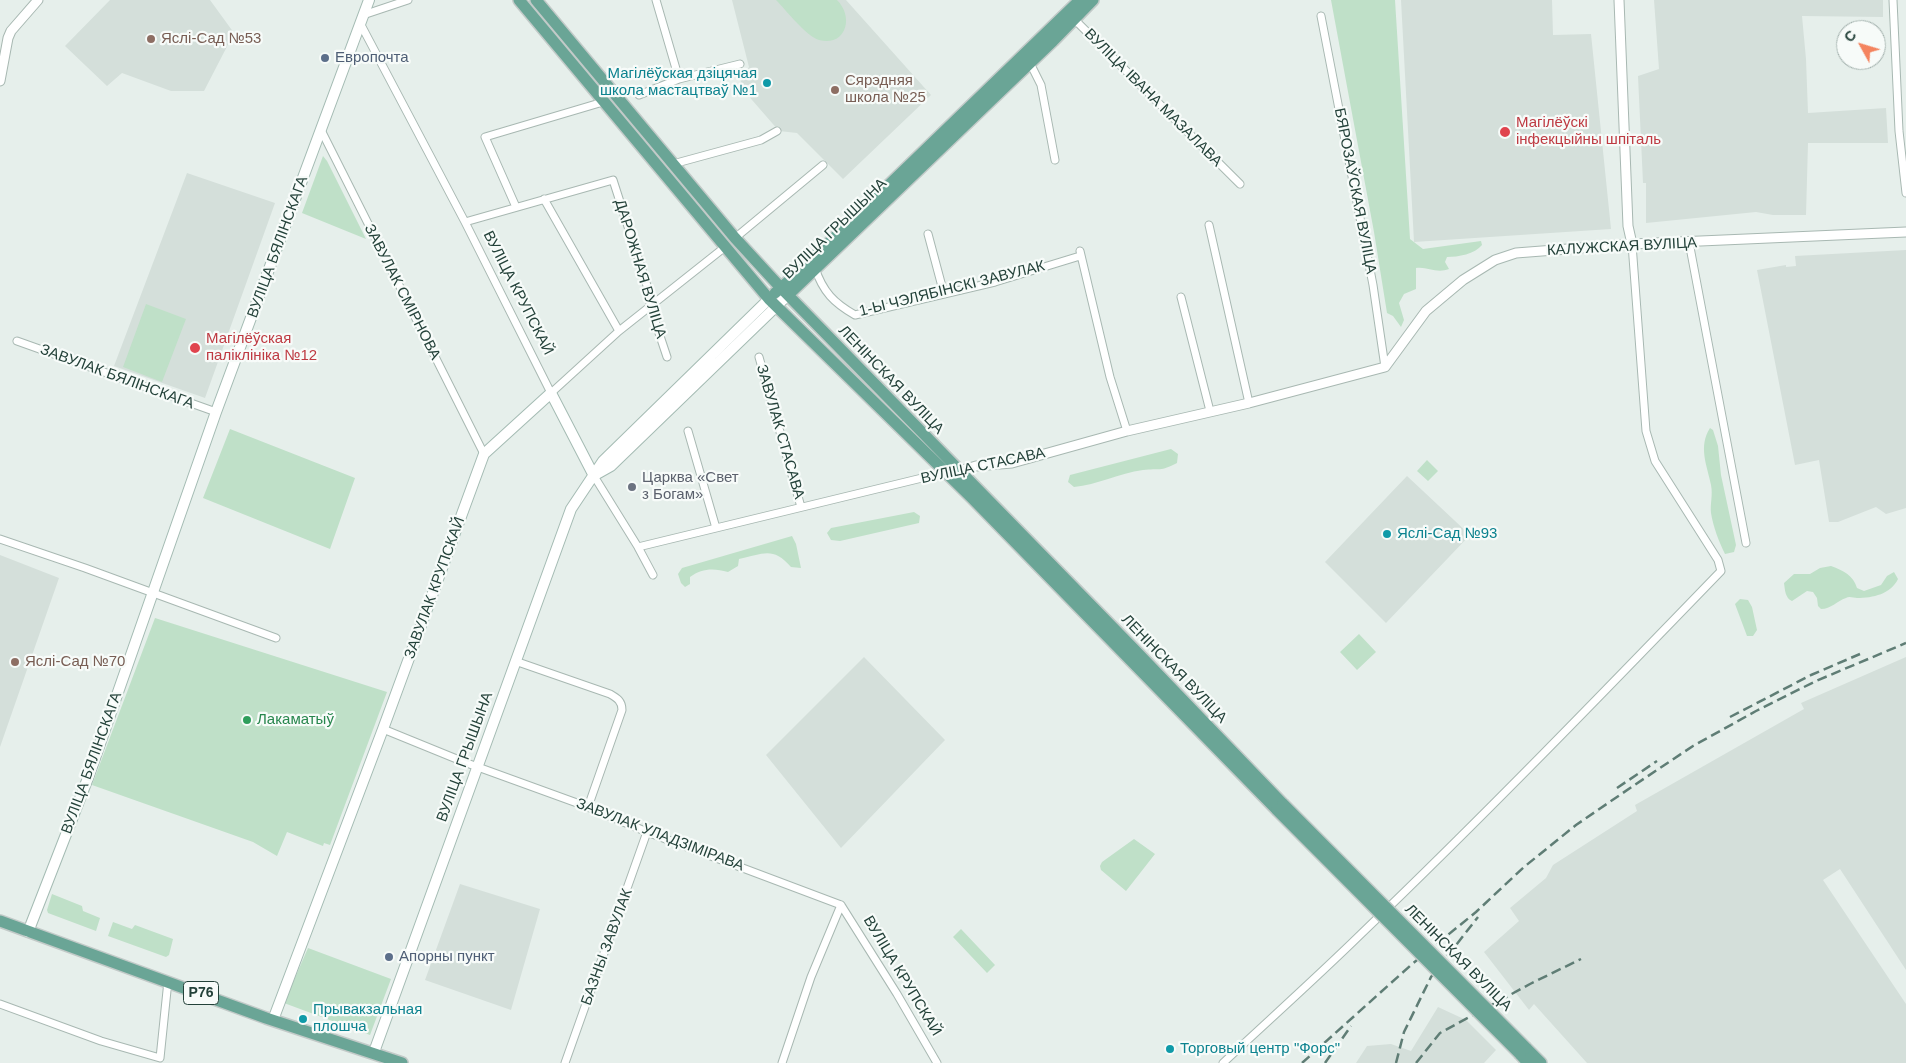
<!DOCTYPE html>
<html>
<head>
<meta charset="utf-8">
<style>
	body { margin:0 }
	#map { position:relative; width:1906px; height:1063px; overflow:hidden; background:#e6efeb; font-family:Helvetica,sans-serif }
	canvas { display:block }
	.north { position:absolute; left:1836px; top:20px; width:50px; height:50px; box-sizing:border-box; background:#f7fbf9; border:1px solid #a3b1ad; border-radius:50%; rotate:309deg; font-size:14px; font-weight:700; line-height:20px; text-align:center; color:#24423a }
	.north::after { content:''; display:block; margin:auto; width:18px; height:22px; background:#f4845f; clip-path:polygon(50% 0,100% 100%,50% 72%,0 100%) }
</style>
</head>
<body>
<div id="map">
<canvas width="1906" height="1063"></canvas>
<div class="north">С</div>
</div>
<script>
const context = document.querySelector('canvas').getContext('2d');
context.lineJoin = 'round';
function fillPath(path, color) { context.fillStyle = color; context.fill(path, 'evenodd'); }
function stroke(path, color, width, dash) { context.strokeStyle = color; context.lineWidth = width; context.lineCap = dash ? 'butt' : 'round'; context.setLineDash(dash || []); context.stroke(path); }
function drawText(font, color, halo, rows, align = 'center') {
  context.font = font + ' Helvetica,sans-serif'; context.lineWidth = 4.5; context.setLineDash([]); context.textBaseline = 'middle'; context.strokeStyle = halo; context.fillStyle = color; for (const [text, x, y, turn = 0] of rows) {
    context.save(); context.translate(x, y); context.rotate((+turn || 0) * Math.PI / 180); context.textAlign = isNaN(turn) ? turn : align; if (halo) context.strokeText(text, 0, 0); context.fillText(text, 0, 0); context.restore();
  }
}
fillPath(new Path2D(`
	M110,0H210L234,33L204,91H171L122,73L107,86L65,46Z
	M732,0H846L931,95L843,179L797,133L779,131L739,85L749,67Z
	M1401,0H1552L1553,35L1591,34L1611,229L1414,242Z
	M1654,0H1883V17L1802,16L1806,59L1808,113L1886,108L1888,143H1808L1806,215H1773L1756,212L1646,223V183H1643L1638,76L1659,69Z
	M187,173L275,203L205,398L114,366Z
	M1906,250V508L1886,514L1876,507L1838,522H1829L1819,460L1795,465L1757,270L1786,265V267L1796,266L1795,256Z
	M1407,476L1470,535L1386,623L1325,562Z
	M0,555L59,578L0,747Z
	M864,657L945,740L841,848L766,755Z
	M1906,657V970L1840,869L1823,880L1906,1004V1063H1587L1534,1004L1529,1010L1484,952L1519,921L1510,908L1546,878L1553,865L1637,811L1635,805L1804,709L1801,703Z
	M460,884L540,909L511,1010L425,980Z
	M1438,1007L1466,1020L1496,1050L1484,1063H1356L1367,1046L1391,1044L1411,1051Z`), '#d4dfda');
fillPath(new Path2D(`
	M776,0H837C855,18 845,47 819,40C806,36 786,10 776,0Z
	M1331,0H1395L1410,239L1423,249L1481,241L1482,245C1475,254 1458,257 1447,257L1445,262L1449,269C1436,274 1427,266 1416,268V289L1404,294L1399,303L1404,320L1401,327L1393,316L1387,313L1374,232Z
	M323,156L327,161L366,239L302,213Z
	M146,304L186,319L162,382L123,367Z
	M1710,428L1713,430L1718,446L1721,475L1736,545L1734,552L1725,554C1719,542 1713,526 1711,513C1710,504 1713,495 1711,485C1707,465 1698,447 1710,428Z
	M230,429L355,478L330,549L203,498Z
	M1171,449L1178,454L1177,463C1160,472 1160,468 1143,470C1119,473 1097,485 1074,487L1068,482L1070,475Z
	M1427,460L1438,471L1428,481L1417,471Z
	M914,512L920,516L919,523L840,541L831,540L827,533L831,528Z
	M792,536L796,544L801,568L791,567C773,546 763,554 739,559L738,566L728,572C714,568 702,568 690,577V584L685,587L681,583L678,574L682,568Z
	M1831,566C1844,571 1853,575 1857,588L1864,591L1881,585L1887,576L1894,572L1898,579C1891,594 1873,598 1857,598C1854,598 1849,596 1846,598C1837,601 1831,609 1821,609L1818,606L1817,598L1813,592L1807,591L1792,601C1785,598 1785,590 1784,583L1794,574H1810L1820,568Z
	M1740,599L1748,600L1752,607L1757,630L1753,636H1747L1735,604Z
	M155,618L387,692L330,845L324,843L323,846L287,832L277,856L253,842L92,785Z
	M1359,634L1376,652L1357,670L1340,652Z
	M1134,839L1155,854L1126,891L1101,870L1100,866L1102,862Z
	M52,894L82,906L83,911L100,918L96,931L48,913L47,910Z
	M113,922L132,929L135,925L173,939L169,955L166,957L108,936Z
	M961,929L995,965L987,973L953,937Z
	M308,948L391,979L370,1035L284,1003Z`), '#bfe0c8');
const minor = new Path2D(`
	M656,0L679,79
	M1893,0L1899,131L1906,193
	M363,15L408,0
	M1321,16L1373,285L1385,367
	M1073,18L1240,184
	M360,23L465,222L551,393L619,331L725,247
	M1030,63L1041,85L1055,160
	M639,95L679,79L740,64
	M321,130L484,454
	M673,164L761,140L777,131
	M544,199L619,331
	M516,207L485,137L603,102
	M465,222L613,180L650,295V306L667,357
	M1209,225L1249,403
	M928,234L944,294
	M735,238L823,165
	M1689,242L1746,543
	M1080,251L1110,377L1127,431
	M815,268C823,292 834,303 855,315L995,282L1080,256
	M1181,297L1210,411
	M17,341L216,412
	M759,357L801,507
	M688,431L716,528
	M594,476L638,547L653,575
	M0,539L85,568L276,638
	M638,547L922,478L949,473
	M515,661L610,694C617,698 622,701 622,710L588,807
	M383,729L464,762L588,807L647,832L841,905
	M841,905L897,994L937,1063
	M0,1004L101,1041L160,1058L168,981
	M565,1063L647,832
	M782,1063L811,977L841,905
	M1223,1063C1269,1020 1316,978 1361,934C1484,816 1603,693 1721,571L1718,560L1655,461L1646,431L1632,244`);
const tertiary = new Path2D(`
	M1619,0L1628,226L1632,244
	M0,81L8,38L11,31L38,0
	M959,471L976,466L1012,463L1127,431L1249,403L1385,367L1426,311L1463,280L1495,260L1516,253L1632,244L1906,232`);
const secondary = new Path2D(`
	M595,475L611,466L788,295
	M28,932L88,778L216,412L369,0
	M273,1020L383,729L484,454L551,393L594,476
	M374,1052L571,509L603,461L769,299`);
const primary = new Path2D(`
	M519,0L769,299L972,498L1277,810
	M536,0L735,238L781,288L1133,648L1283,804
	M775,293L801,270L1080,0
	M788,295L1053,41L1093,0
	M0,921L266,1018L402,1063
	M1526,1048L1541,1063
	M1520,1054L1528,1063`);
stroke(minor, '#a8b8b2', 9);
stroke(tertiary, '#a8b8b2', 11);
stroke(secondary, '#a4bbb3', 12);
stroke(primary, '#c2cac8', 14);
stroke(minor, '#fff', 7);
stroke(tertiary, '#fff', 9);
stroke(secondary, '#fff', 10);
stroke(primary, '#6aa596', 11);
stroke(new Path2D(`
	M1730,717L1811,675L1860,654
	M1617,788L1657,761
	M1302,1063L1411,965L1476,912L1524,867L1576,825L1633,786L1693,746L1756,711L1816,681L1906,643
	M1325,1063L1351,1026
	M1396,1063L1404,1032L1431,977L1478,917
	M1416,1063L1440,1033L1530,984L1581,959`), '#5f7d75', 2.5, [10, 5]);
const primaryBridge = new Path2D(`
	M1283,804L1526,1048
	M1277,810L1520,1054`);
stroke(primaryBridge, '#c2cac8', 14, []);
stroke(primaryBridge, '#6aa596', 11);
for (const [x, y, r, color] of [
	[151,39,5,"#8d6e63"],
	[325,58,5,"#5c6f8a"],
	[767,83,5,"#0f9aa8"],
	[835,90,5,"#8d6e63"],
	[1505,132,6,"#e0444e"],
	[195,348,6,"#e0444e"],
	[632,487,5,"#6b7280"],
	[1387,534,5,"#0f9aa8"],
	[15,662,5,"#8d6e63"],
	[247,720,5,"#2e9e5b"],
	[389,957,5,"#5c6f8a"],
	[303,1019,5,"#0f9aa8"],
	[1170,1049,5,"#0f9aa8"]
]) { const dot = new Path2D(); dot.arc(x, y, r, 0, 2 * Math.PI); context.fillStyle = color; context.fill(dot); stroke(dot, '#f7fbf9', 2); }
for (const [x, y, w] of [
	[201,993,35]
]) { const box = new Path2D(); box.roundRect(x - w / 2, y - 11.5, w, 23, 4); context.fillStyle = '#f7fbf9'; context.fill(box); stroke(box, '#24423a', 1); }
drawText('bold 14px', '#24423a', null, [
	["Р76",201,993]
]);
drawText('15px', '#785e54', '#f7fbf9', [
	["Яслі-Сад №53",161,39],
	["Сярэдняя",845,81],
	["школа №25",845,98],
	["Яслі-Сад №70",25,662]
], 'left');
drawText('15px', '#4e5e75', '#f7fbf9', [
	["Европочта",335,58],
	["Апорны пункт",399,957]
], 'left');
drawText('15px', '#0d838f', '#f7fbf9', [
	["Магілёўская дзіцячая",757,74,"right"],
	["школа мастацтваў №1",757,91,"right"],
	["Яслі-Сад №93",1397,534],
	["Прывакзальная",313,1010],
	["плошча",313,1027],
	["Торговый центр \"Форс\"",1180,1049]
], 'left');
drawText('15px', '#24423a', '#f7fbf9', [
	["ВУЛІЦА IВАНА МАЗАЛАВА",1153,98,45],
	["БЯРОЗАЎСКАЯ ВУЛІЦА",1355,191,79],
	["ВУЛІЦА ГРЫШЫНА",835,229,-44],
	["ВУЛІЦА БЯЛІНСКАГА",278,247,-70],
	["КАЛУЖСКАЯ ВУЛІЦА",1622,247,-3],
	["ДАРОЖНАЯ ВУЛІЦА",640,269,73],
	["1-Ы ЧЭЛЯБІНСКІ ЗАВУЛАК",952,289,-14],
	["ЗАВУЛАК СМІРНОВА",402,292,63],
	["ВУЛІЦА КРУПСКАЙ",518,293,63],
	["ЗАВУЛАК БЯЛІНСКАГА",117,377,20],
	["ЛЕНІНСКАЯ ВУЛІЦА",891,380,46],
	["ЗАВУЛАК СТАСАВА",780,432,74],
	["ВУЛІЦА СТАСАВА",983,466,-12],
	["ЗАВУЛАК КРУПСКАЙ",435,588,-70],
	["ЛЕНІНСКАЯ ВУЛІЦА",1174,669,46],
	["ВУЛІЦА ГРЫШЫНА",465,757,-70],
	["ВУЛІЦА БЯЛІНСКАГА",92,763,-70],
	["ЗАВУЛАК УЛАДЗІМІРАВА",660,835,21],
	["БАЗНЫ ЗАВУЛАК",607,947,-70],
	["ЛЕНІНСКАЯ ВУЛІЦА",1458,958,45],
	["ВУЛІЦА КРУПСКАЙ",902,976,59]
]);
drawText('15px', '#be3a42', '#f7fbf9', [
	["Магілёўскі",1516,123],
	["інфекцыйны шпіталь",1516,140],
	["Магілёўская",206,339],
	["паліклініка №12",206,356]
], 'left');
drawText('15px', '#5b616d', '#f7fbf9', [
	["Царква «Свет",642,478],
	["з Богам»",642,495]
], 'left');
drawText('15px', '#27864d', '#f7fbf9', [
	["Лакаматыў",257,720]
], 'left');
</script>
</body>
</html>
